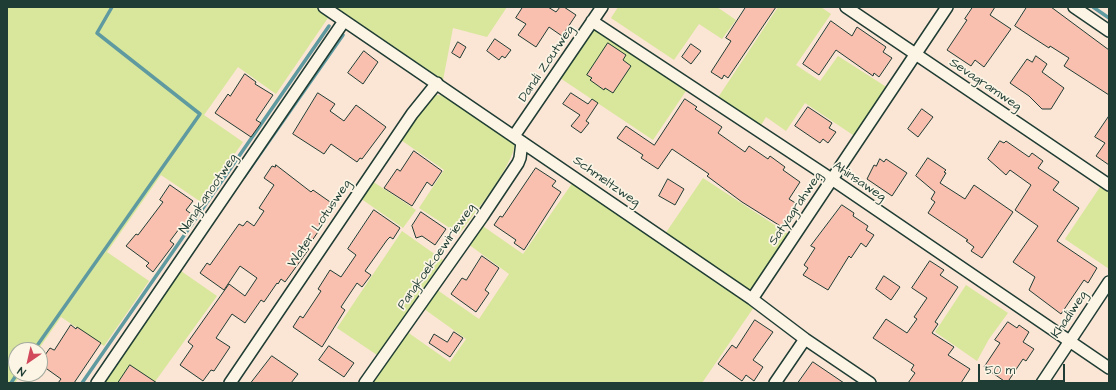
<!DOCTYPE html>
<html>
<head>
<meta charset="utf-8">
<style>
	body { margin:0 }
	#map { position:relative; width:1116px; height:390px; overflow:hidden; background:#fbe5d5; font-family:"Architects Daughter",sans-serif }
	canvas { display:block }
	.frame { position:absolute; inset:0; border:8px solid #1f3d34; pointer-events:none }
	.north { position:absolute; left:8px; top:342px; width:40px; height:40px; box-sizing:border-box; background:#fcf5e5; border:1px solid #a4ab9e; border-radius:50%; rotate:214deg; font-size:11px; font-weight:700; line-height:16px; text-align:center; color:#1f3d34 }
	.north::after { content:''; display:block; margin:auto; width:14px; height:18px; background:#d1495b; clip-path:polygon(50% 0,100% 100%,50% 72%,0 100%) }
	.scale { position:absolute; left:978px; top:364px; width:87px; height:18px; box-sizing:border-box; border:2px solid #1f3d34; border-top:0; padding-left:5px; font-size:12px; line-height:14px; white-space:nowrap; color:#1f3d34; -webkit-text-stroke:3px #fcf5e5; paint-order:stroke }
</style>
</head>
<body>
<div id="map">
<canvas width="1116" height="390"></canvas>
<div class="frame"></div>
<div class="north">N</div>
<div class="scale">50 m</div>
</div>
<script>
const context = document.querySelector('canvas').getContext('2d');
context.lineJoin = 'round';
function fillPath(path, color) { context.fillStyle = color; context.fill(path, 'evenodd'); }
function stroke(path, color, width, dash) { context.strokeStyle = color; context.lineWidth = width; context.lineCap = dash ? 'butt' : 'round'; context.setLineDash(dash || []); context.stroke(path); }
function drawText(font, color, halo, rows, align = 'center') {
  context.font = font + ' "Architects Daughter",sans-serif'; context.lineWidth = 3.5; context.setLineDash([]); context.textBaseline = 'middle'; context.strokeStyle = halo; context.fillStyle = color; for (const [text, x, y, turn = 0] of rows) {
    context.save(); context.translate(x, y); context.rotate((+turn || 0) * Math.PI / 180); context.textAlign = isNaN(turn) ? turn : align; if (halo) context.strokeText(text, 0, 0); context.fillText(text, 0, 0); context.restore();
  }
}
fillPath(new Path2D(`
	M7,7H319L330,15L276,94L238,67L204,115L243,142L201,202L161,175L107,252L149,281L104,346L61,317L38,350H16V374H21L15,383H7Z
	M336,7H507L487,37L453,28L443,80Z
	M618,7H717L736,20L722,39L699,24L674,60L611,18Z
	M778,7H821L831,14L796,65L820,81L838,56L888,88L856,137L805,103L786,131L766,117L760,127L717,99Z
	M595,30H599L688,88L653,140L560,78L590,33Z
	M436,95L448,96L515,143C513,166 474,214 459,234L419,208L444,170L401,140C411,125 420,104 436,95Z
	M703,178L790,235L755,287L746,290L665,234Z
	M372,181L416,210L403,228L360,198Z
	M573,182L754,307L702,383H367L403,329L450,362L466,339L420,306L433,287L479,319L509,274L464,241L477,222L523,254Z
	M1100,187L1109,193V269L1065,239Z
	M402,231L443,260L377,355L337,328Z
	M181,271L217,296L154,383H102Z
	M966,285L1008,313L989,339L977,361L935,332Z`), '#d8e79b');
stroke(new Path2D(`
	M1093,7L1109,18
	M244,177L343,35
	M34,350L200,114L97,33L112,7
	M11,383L17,374
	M82,383L329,26`), '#5f9aa1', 3.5);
const building = new Path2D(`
	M523,7H548L556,12L560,7H564L576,15L562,36L549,27L536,47L518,35L526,24L516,18Z
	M746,7H776L728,78L724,75L722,79L711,72L731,41L726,38Z
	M973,7H995L990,15L1011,29L984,67L975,60L971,66L947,50L967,20L965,19Z
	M1027,7H1051L1109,50V95L1064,66L1069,58L1050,46L1049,48L1015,26Z
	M831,21L852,36L857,27L886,47L883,52L892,58L879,77L874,73L873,76L836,50L819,75L803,64Z
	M495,39L511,50L505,58L502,56L499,60L487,51Z
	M458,42L466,47L460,58L452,53Z
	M608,43L626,55L623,60L631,66L613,93L605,88L604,90L590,80L592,78L587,75Z
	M691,44L701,51L691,64L682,57Z
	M364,51L378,62L363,84L348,73Z
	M1036,56L1047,64L1042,72L1064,88L1051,109H1042L1029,96L1010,83L1027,59L1032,62Z
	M245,74L256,82L255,84L273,95L256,120L261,123L251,137L215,113L228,94L230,96Z
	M318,93L335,104L330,111L344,121L356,105L386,127L362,159L360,158L357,162L331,144L324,154L293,134Z
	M571,93L588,104L592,99L598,103L586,121L589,123L581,133L571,126L580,115L563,104Z
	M685,99L697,107L695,109L722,127L718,133L745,152L749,146L768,159L770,156L785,167L783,170L800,182L789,199L797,204L782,227L742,202L707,176L709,174L672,149L658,169L641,158L643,155L617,138L626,126L654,145Z
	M808,107L832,123L829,128L836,132L828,143L823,139L820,143L795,126Z
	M922,109L933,117L918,137L908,129Z
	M1109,116V165L1096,156L1105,143L1095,137Z
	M1000,141L1004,143L1006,141L1029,157L1032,153L1043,161L1038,168L1059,182L1053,190L1079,208L1057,241L1097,268L1088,283L1084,280L1061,314L1029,290L1035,277L1013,262L1038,226L1015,210L1031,185L1010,170L1006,175L988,159Z
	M414,151L442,171L432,186L427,182L412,206L384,188L397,169L400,171Z
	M928,158L946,170L944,172L946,173L940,183L965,199L974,185L1013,212L982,258L971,251L974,247L966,241L968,240L928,213L935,202L931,199L935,192L916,176Z
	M880,159L884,162L886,159L907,173L892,196L867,179L874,165L876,166Z
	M276,165L311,192L313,190L333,204L319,224L322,226L307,248L309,249L285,282L281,279L278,284L277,283L264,302L261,300L245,323L232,314L216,338L230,347L214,371L211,370L203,381L180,365L193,346L188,342L229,284L245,296L257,278L240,266L224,290L200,273L207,263L210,265L239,224L243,226L247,221L254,226L264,211L259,208L274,185L264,178L272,166L275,167Z
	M536,168L556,181L552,186L561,192L524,250L514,243L516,240L494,225L500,216L502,217Z
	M668,179L684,189L675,205L659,196Z
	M170,185L193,201L186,210L194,216L186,227L182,225L170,241L174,244L153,272L146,266L149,263L126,246L136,234L138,235L163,202L160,200Z
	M842,205L854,213L853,216L868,226L866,230L874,235L866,247L861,243L851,258L849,256L828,290L803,275L808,268L804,265L815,248L811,246Z
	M374,210L400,228L393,239L390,237L387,240L365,271L371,275L362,287L357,283L341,307L345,310L322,347L293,327L300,316L303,318L321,291L318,289L330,270L341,277L356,255L348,249Z
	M421,212L446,229L435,245L422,236L416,238L412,226Z
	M482,256L499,268L485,290L489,293L476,312L451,294L462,278L466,280Z
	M930,261L944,270L940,275L958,287L935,322L938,324L932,333L954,347L948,355L970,369L961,383H908L915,373L911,370L914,365L873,338L886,319L907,333L917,319L914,317L927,298L912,288Z
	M884,276L900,287L891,300L876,289Z
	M755,320L773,332L753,360L763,367L754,381L746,375L742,381L718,364L732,345L736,348Z
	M1008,322L1017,328L1019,325L1029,332L1023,342L1034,349L1026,361L1023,359L1007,383L984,367L1000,343L995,340Z
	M71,325L76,329L77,327L101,343L74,383H58L61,379L40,364V362L50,348L54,350Z
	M454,332L463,338L450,357L429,343L434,334L447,342Z
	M329,346L354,363L344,377L319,360Z
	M272,356L298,374L291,383H251Z
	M813,362L844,383H798Z
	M130,365L157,383H118Z`);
fillPath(building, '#f9bfaf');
stroke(building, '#1f3d34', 1);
const minor = new Path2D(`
	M324,7L752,299L805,339L870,383
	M846,7L1109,185
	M1074,7L1109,31
	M592,21L833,180L1109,368
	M514,136L602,7
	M752,299L947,7
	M97,383L344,21
	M230,383L412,114L437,83
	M365,383L482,217L518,163L520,158L522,142
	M775,383L805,339
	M1042,383L1109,282`);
stroke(minor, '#1f3d34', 14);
stroke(minor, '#fcf5e5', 11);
drawText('13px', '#1f3d34', '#fcf5e5', [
	["Dandi Zoutweg",547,64,-56],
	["Sevagramweg",985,85,34],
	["Schmeltzweg",606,182,35],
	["Ahinsaweg",859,182,34],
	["Nangkanootweg",209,194,-56],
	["Satyagrahweg",796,209,-56],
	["Water Lotusweg",320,224,-56],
	["Pangkoekoewirieweg",437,257,-55],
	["Khadiweg",1070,315,-56]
]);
</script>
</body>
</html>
